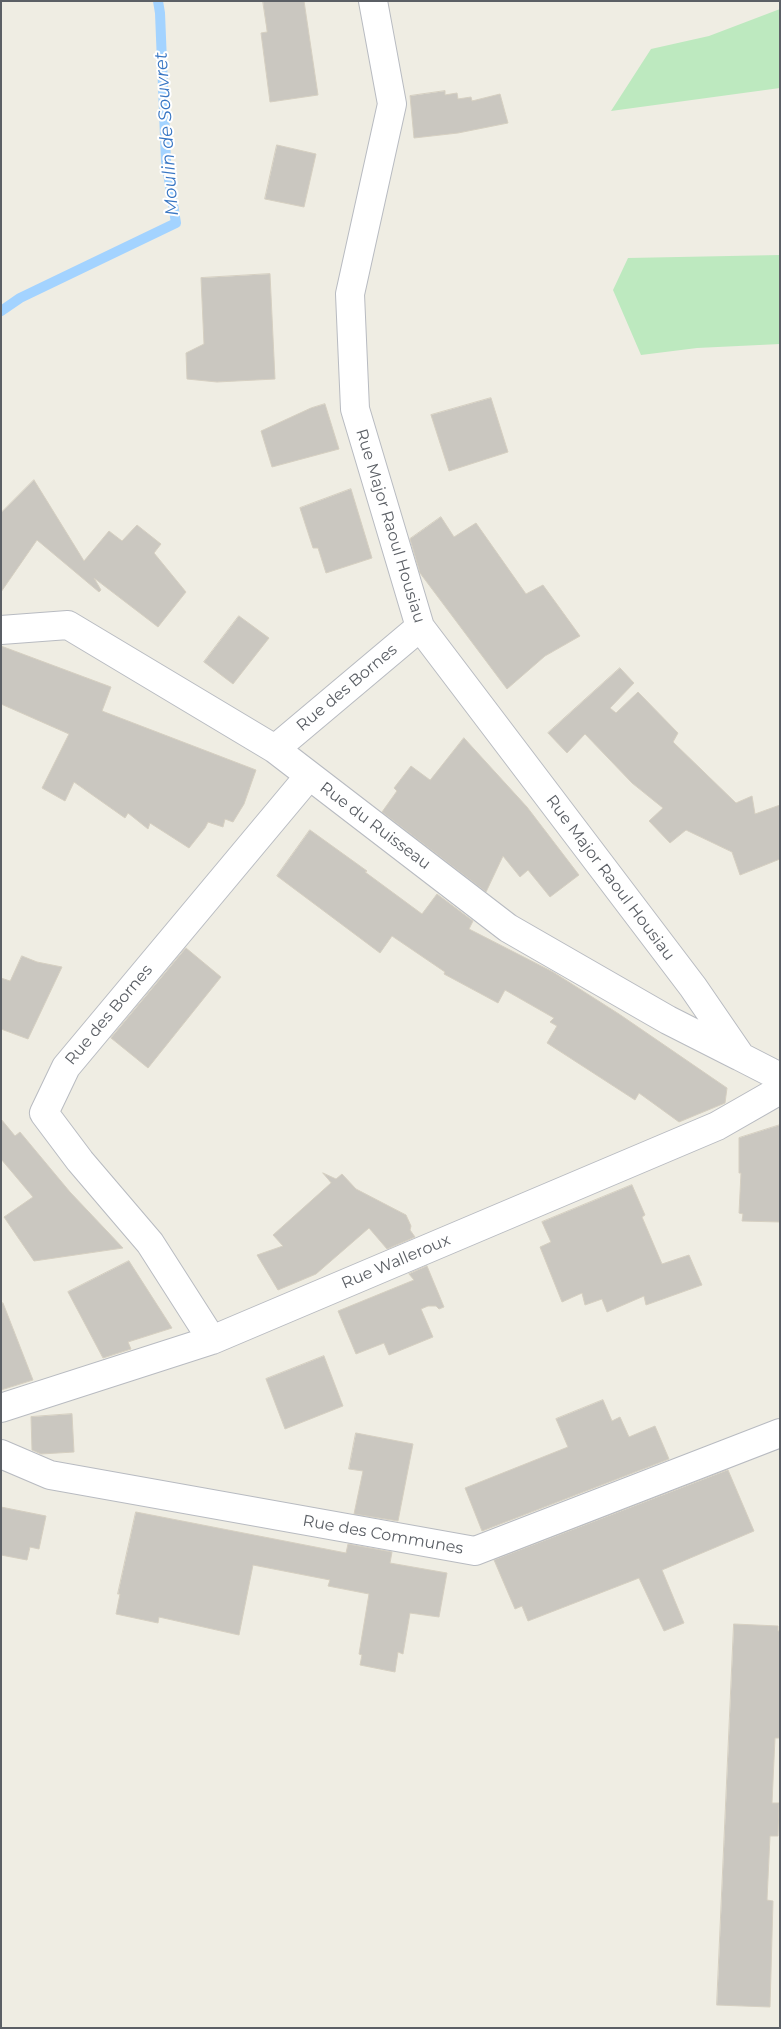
<!DOCTYPE html>
<html>
<head>
<meta charset="utf-8">
<style>
	body { margin:0 }
	#map { position:relative; width:781px; height:2029px; overflow:hidden; background:#efede3; font-family:Montserrat,sans-serif }
	canvas { display:block }
	.frame { position:absolute; inset:0; border:2px solid #5b5f65; pointer-events:none }
</style>
</head>
<body>
<div id="map">
<canvas width="781" height="2029"></canvas>
<div class="frame"></div>
</div>
<script>
const context = document.querySelector('canvas').getContext('2d');
context.lineJoin = 'round';
function fillPath(path, color) { context.fillStyle = color; context.fill(path, 'evenodd'); }
function stroke(path, color, width, dash) { context.strokeStyle = color; context.lineWidth = width; context.lineCap = dash ? 'butt' : 'round'; context.setLineDash(dash || []); context.stroke(path); }
function drawText(font, color, halo, rows, align = 'center') {
  context.font = font + ' Montserrat,sans-serif'; context.lineWidth = 4; context.setLineDash([]); context.textBaseline = 'middle'; context.strokeStyle = halo; context.fillStyle = color; for (const [text, x, y, turn = 0] of rows) {
    context.save(); context.translate(x, y); context.rotate((+turn || 0) * Math.PI / 180); context.textAlign = isNaN(turn) ? turn : align; if (halo) context.strokeText(text, 0, 0); context.fillText(text, 0, 0); context.restore();
  }
}
fillPath(new Path2D(`
	M780,9V88L611,111L651,49L709,36Z
	M780,255V344L697,348L641,355L613,290L628,258Z`), '#bde9bf');
stroke(new Path2D(`
	M1,311L20,298L176,223L166,161L160,13L158,1`), '#a3d3ff', 10);
const building = new Path2D(`
	M263,1H304L318,95L270,102L261,33L267,32Z
	M445,91V95L457,93L458,99L471,97L472,101L500,94L508,123L458,133L414,138L410,96Z
	M277,145L316,154L304,207L265,199Z
	M270,274L275,379L217,382L187,379L186,353L204,344L201,278Z
	M491,398L508,452L449,471L431,415Z
	M325,404L339,449L272,467L261,431L311,408Z
	M34,480L84,561L109,531L122,541L137,525L161,544L154,553L186,592L158,627L94,578L101,590L99,592L37,540L1,592V513Z
	M351,489L372,558L326,573L318,548H313L300,508Z
	M441,517L454,537L476,523L526,594L543,585L580,636L545,656L507,689L420,573L410,539Z
	M239,616L269,638L233,684L204,662Z
	M1,646L111,687L102,711L256,770L244,804L233,822L225,819L223,827L208,822L205,828L189,848L150,823L148,829L128,813L125,818L74,782L65,801L42,788L69,734L1,704Z
	M620,668L634,683L610,708L616,713L638,692L678,733L673,742L736,803L752,796L755,814L780,805V859L740,875L732,852L686,830L670,843L649,821L663,808L632,783L585,734L567,753L548,733Z
	M464,738L527,807L579,875L550,897L528,870L520,877L503,856L486,892L382,812L397,791L394,788L411,766L430,780Z
	M310,830L367,871L365,872L422,914L437,894L473,921L469,929L553,972L619,1014L727,1088L725,1103L679,1122L639,1093L635,1100L547,1043L557,1026L550,1022L554,1018L505,990L498,1003L444,974L445,972L392,936L380,953L277,876Z
	M186,948L221,977L148,1068L111,1038Z
	M22,956L37,962L62,967L28,1039L1,1029V978L10,981Z
	M1,1119L15,1136L20,1132L70,1192L123,1248L34,1261L4,1217L33,1197L1,1159Z
	M780,1125V1222L742,1221L743,1214L739,1213L741,1173H739V1138Z
	M323,1173L336,1179L342,1174L356,1189L406,1215L411,1226L410,1230L415,1237L387,1249L369,1228L316,1274L278,1290L257,1255L283,1246L273,1235L331,1183Z
	M632,1185L645,1215L642,1217L662,1264L689,1255L702,1285L646,1305L644,1296L607,1312L602,1299L585,1305L582,1293L562,1302L540,1247L551,1242L542,1222Z
	M129,1261L172,1328L128,1342L131,1349L103,1358L68,1292Z
	M427,1266L444,1307L439,1309L436,1306H428L421,1309L433,1337L389,1355L384,1343L356,1354L338,1311L414,1280L409,1274Z
	M3,1303L33,1380L1,1390V1304Z
	M324,1356L343,1406L285,1429L266,1379Z
	M603,1400L612,1421L620,1417L629,1437L655,1426L669,1459L482,1531L465,1488L568,1447L556,1419Z
	M72,1414L74,1452L41,1454L32,1450L31,1417Z
	M356,1433L413,1444L398,1521L354,1514L363,1471L349,1469Z
	M728,1470L754,1531L662,1570L684,1623L664,1631L639,1578L528,1621L522,1606L515,1609L494,1560Z
	M1,1507L46,1516L39,1549L30,1547L27,1560L1,1555Z
	M136,1512L346,1553L348,1544L392,1552L390,1563L447,1573L439,1617L410,1613L403,1654L398,1652L395,1672L360,1665L362,1655L359,1654L369,1594L328,1586L330,1580L253,1565L239,1635L159,1617L158,1623L116,1614L120,1594H118Z
	M734,1624L778,1626V1631H780V1738H775L772,1803H779L778,1836H770L767,1900L773,1901L770,2007L717,2005Z`);
fillPath(building, '#cac7c0');
stroke(building, '#d5cfc1', 1);
const minor = new Path2D(`
	M373,1L392,104L350,294L355,409L420,627L693,987L741,1057L780,1077
	M1,630L68,625L275,749L508,928L668,1020L739,1056
	M275,749L420,627
	M212,1340L150,1243L80,1161L44,1113L66,1067L309,776
	M1,1408L212,1340L717,1126L780,1090
	M1,1454L50,1475L475,1551L780,1433`);
stroke(minor, '#b8bbc1', 30);
stroke(minor, '#fff', 28);
drawText('16px', '#5b5f65', '#fff', [
	["Rue Major Raoul Housiau",390,526,73],
	["Rue des Bornes",347,688,-40],
	["Rue du Ruisseau",375,826,37],
	["Rue Major Raoul Housiau",610,878,53],
	["Rue des Bornes",109,1015,-50],
	["Rue Walleroux",396,1262,-23],
	["Rue des Communes",383,1535,10]
]);
drawText('italic 18px', '#3977c4', '#fff', [
	["Moulin de Souvret",167,134,-94]
]);
</script>
</body>
</html>
